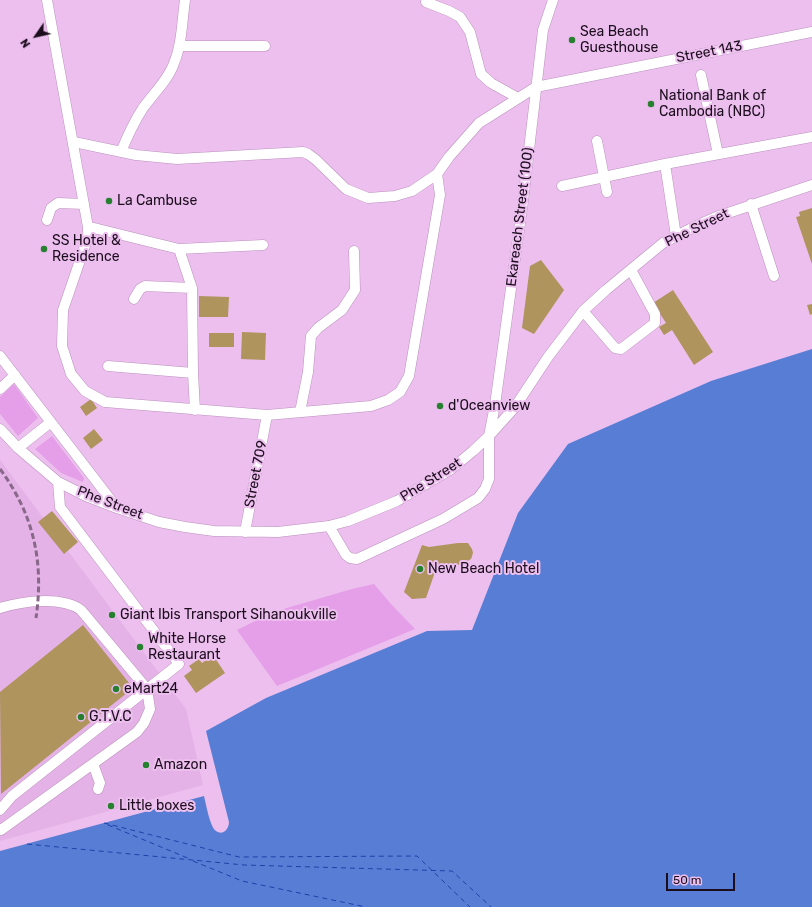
<!DOCTYPE html>
<html>
<head>
<meta charset="utf-8">
<style>
	body { margin:0 }
	#map { position:relative; width:812px; height:907px; overflow:hidden; background:#ecbfee; font-family:Rubik,sans-serif }
	canvas { display:block }
	.north { position:absolute; left:16px; top:16px; width:40px; height:40px; -webkit-text-stroke:3px #ecbfee; paint-order:stroke; rotate:236deg; font-size:11px; font-weight:700; line-height:16px; text-align:center; color:#1c0d1d }
	.north::after { content:''; display:block; margin:auto; width:14px; height:18px; background:#1c0d1d; clip-path:polygon(50% 0,100% 100%,50% 72%,0 100%) }
	.scale { position:absolute; left:666px; top:873px; width:69px; height:18px; box-sizing:border-box; border:2px solid #1c0d1d; border-top:0; padding-left:5px; font-size:12px; line-height:14px; white-space:nowrap; color:#1c0d1d; -webkit-text-stroke:3px #ecbfee; paint-order:stroke }
</style>
</head>
<body>
<div id="map">
<canvas width="812" height="907"></canvas>
<div class="north">N</div>
<div class="scale">50 m</div>
</div>
<script>
const context = document.querySelector('canvas').getContext('2d');
context.lineJoin = 'round';
function fillPath(path, color) { context.fillStyle = color; context.fill(path, 'evenodd'); }
function stroke(path, color, width, dash) { context.strokeStyle = color; context.lineWidth = width; context.lineCap = dash ? 'butt' : 'round'; context.setLineDash(dash || []); context.stroke(path); }
function drawText(font, color, halo, rows, align = 'center') {
  context.font = font + ' Rubik,sans-serif'; context.lineWidth = 4; context.setLineDash([]); context.textBaseline = 'middle'; context.strokeStyle = halo; context.fillStyle = color; for (const [text, x, y, turn = 0] of rows) {
    context.save(); context.translate(x, y); context.rotate((+turn || 0) * Math.PI / 180); context.textAlign = isNaN(turn) ? turn : align; if (halo) context.strokeText(text, 0, 0); context.fillText(text, 0, 0); context.restore();
  }
}
fillPath(new Path2D(`
	M0,460L186,709L203,785L0,841Z`), '#e4b2e6');
fillPath(new Path2D(`
	M14,384L38,418L18,436L0,414V397Z
	M52,436L84,478L83,482L61,473L35,449Z
	M374,584L391,604L415,629L277,686L237,630L273,612L352,589Z`), '#e59fe9');
fillPath(new Path2D(`
	M812,349V907H0V851L204,796C206,804 210,827 216,831C223,836 229,829 229,822L206,731L266,698L427,631L472,630L518,513L568,444L711,381Z`), '#577dd5');
stroke(new Path2D(`
	M104,823L239,857L417,856L470,907
	M108,825L190,859
	M27,844L244,865L452,871L491,907
	M193,861L242,881L366,907`), '#1d42a9', 1, [5, 4]);
fillPath(new Path2D(`
	M812,208V264L796,217L800,216L799,212Z
	M541,260L564,290L534,334L522,328L530,266Z
	M673,290L713,352L694,365L672,330L664,335L659,327L666,323L653,303Z
	M199,296L229,297L228,317H199Z
	M812,304V314L810,315L807,305Z
	M242,332L266,333L265,360L241,359Z
	M209,333H234V347H209Z
	M91,399L97,408L86,416L80,407Z
	M94,429L103,440L91,449L83,438Z
	M52,511L78,542L64,554L38,522Z
	M458,543H468L472,549L473,553L471,559L462,564L443,568L435,572L426,598L412,599L404,592L422,545L429,547Z
	M83,625L133,688L1,794L0,692Z
	M213,655L225,673L196,693L184,676L192,670L189,666L199,659L202,663Z`), '#af945e');
const minor = new Path2D(`
	M47,0L88,227V237L63,310L62,346L71,374L85,391L105,402L267,415L371,406L388,400L400,392L409,376L440,195L437,174
	M426,2L449,11L460,17L470,32L481,74L491,83L518,98
	M179,46H265
	M701,75L718,154
	M597,141L607,192
	M74,142L136,155L177,159L303,152L308,154L315,159L346,189L368,198L395,196L412,191L437,174L449,157L479,123L536,87L812,32
	M121,152C127,137 134,122 143,108C153,94 169,79 174,63C182,44 182,21 185,0
	M665,164L676,236
	M562,186L665,164L812,137
	M751,204L774,276
	M47,220L51,208L58,203L84,204
	M88,227L98,229L179,249L192,288L193,373L195,410
	M179,249L263,245
	M134,299L140,289L145,286L192,288
	M583,311L615,348L621,349L655,323V314L631,270
	M0,356L117,508
	M108,366L193,373
	M0,389L15,375
	M300,412L308,372L311,336L318,328L342,310L355,290L354,251
	M0,429L18,448L58,482L86,496L117,508L159,522L185,527L214,531L278,532L329,526L348,521L397,501L450,470L473,451L489,436L515,407L548,357L583,311L606,290L663,243L696,226L716,217L812,185
	M18,448L51,422
	M329,526L346,555L350,558L357,559L443,519L478,498L485,489L489,479V436L495,405L523,201L543,30L553,0
	M245,532L267,415
	M0,608C23,601 61,596 81,610L147,689L150,709L144,723L137,732L1,830L0,829
	M93,764L100,783L98,789
	M0,810L12,796L179,664L60,507L58,482`);
stroke(minor, '#bb90bd', 11);
stroke(minor, '#fff', 10);
stroke(new Path2D(`
	M0,469C34,515 44,562 36,618`), '#876888', 3, [6, 3]);
for (const [x, y, r, color] of [
	[572,40,4,"#278030"],
	[651,104,4,"#278030"],
	[109,201,4,"#278030"],
	[44,249,4,"#278030"],
	[440,406,4,"#278030"],
	[420,569,4,"#278030"],
	[112,615,4,"#278030"],
	[140,647,4,"#278030"],
	[116,689,4,"#278030"],
	[81,717,4,"#278030"],
	[146,765,4,"#278030"],
	[111,806,4,"#278030"]
]) { const dot = new Path2D(); dot.arc(x, y, r, 0, 2 * Math.PI); context.fillStyle = color; context.fill(dot); stroke(dot, '#ecbfee', 1.5); }
drawText('14px', '#1c0d1d', '#ecbfee', [
	["Sea Beach",580,32],
	["Guesthouse",580,48],
	["National Bank of",659,96],
	["Cambodia (NBC)",659,112],
	["La Cambuse",117,201],
	["SS Hotel &",52,241],
	["Residence",52,257],
	["d'Oceanview",448,406],
	["New Beach Hotel",428,569],
	["Giant Ibis Transport Sihanoukville",120,615],
	["White Horse",148,639],
	["Restaurant",148,655],
	["eMart24",124,689],
	["G.T.V.C",89,717],
	["Amazon",154,765],
	["Little boxes",119,806]
], 'left');
drawText('14px', '#1c0d1d', '#ecbfee', [
	["Street 143",709,52,-11],
	["Ekareach Street (100)",520,217,-83],
	["Phe Street",697,228,-26],
	["Street 709",256,474,-79],
	["Phe Street",431,480,-32],
	["Phe Street",110,503,21]
]);
</script>
</body>
</html>
